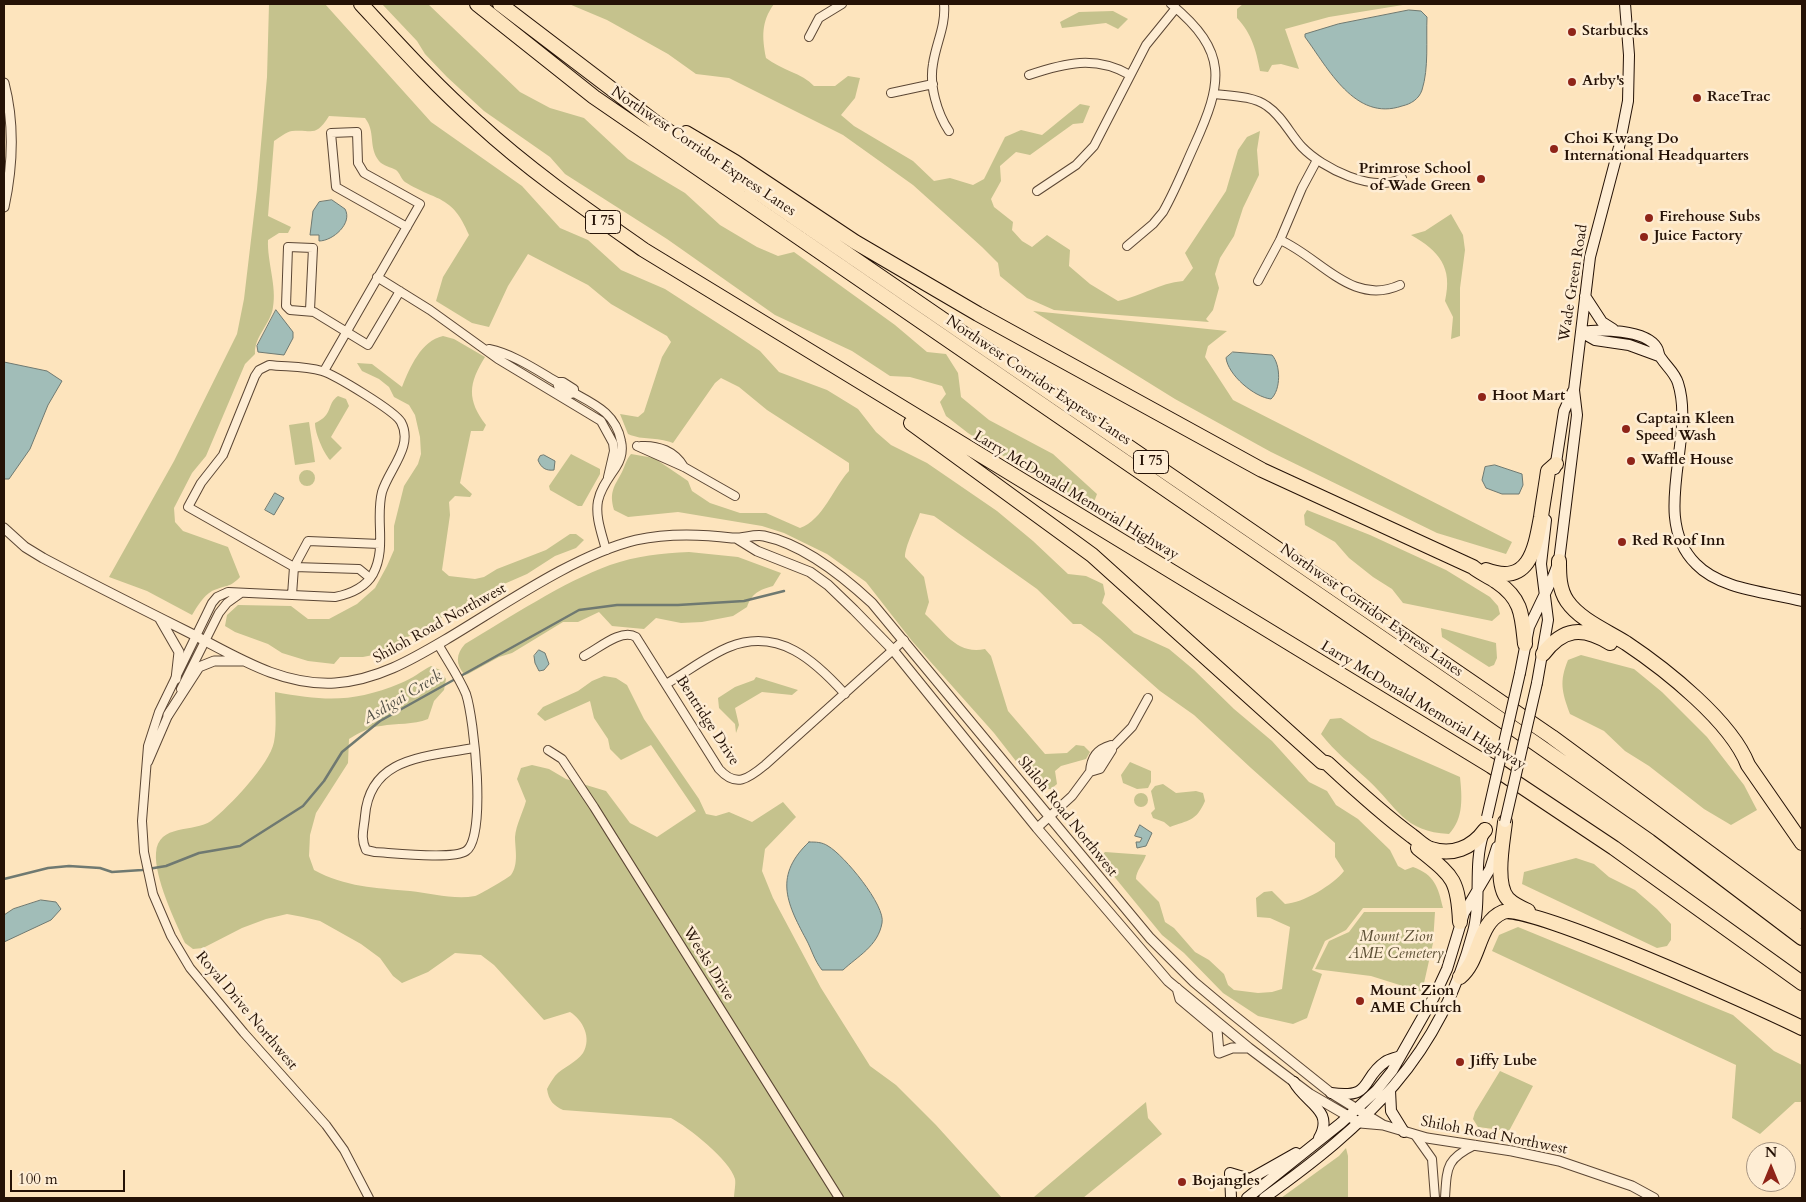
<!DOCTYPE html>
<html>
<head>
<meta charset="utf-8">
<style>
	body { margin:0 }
	#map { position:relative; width:1806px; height:1202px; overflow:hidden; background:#fde4bd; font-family:Cardo,serif }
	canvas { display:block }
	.frame { position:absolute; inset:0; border:5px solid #251206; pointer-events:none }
	.north { position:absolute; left:1746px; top:1142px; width:50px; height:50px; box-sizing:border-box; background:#feedd4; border:1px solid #a79582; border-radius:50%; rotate:0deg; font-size:14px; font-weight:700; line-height:20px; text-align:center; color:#251206 }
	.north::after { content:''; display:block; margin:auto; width:18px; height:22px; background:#8f2418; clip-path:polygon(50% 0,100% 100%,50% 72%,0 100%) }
	.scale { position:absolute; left:10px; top:1170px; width:115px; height:22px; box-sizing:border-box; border:2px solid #251206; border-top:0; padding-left:6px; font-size:15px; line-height:18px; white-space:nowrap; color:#251206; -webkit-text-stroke:4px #feedd4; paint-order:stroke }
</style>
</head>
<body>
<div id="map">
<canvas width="1806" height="1202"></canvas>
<div class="frame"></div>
<div class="north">N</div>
<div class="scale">100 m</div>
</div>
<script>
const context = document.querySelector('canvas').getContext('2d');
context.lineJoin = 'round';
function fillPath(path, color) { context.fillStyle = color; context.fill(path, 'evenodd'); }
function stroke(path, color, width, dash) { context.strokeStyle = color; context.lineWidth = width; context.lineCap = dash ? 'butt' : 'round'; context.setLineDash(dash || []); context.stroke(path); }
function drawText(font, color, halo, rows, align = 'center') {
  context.font = font + ' Cardo,serif'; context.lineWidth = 5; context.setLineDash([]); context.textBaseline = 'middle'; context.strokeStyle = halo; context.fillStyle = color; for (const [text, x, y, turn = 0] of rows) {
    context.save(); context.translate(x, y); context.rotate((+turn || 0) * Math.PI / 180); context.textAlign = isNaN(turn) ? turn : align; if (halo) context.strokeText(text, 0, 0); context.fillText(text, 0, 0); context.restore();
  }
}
fillPath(new Path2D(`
	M269,4H325L431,122L522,186L560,228L588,240L621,270L665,289L733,333L760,351L779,372L827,390L858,409L876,432L891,445L927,463L997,511L1033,541L1068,574L1086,576L1103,584L1105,594L1102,603L1134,633L1169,649L1194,670L1234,709L1272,741L1309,782L1327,791L1336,805L1358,819L1390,850L1398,866L1405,870L1413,867C1435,875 1438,887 1443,908H1363L1346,930L1325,941L1312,970L1322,974L1307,1018L1293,1024L1258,1016L1223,993L1184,953L1162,935L1099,858L1105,852L1146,855C1143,864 1136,871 1136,879L1159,902L1165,922L1174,928L1195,952L1209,960L1224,974L1228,985L1234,990L1258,993L1272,992L1282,989L1290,927L1270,918L1257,917L1256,898L1264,892L1272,891L1285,904C1303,903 1333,885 1344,871L1335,857V843L1251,768L1194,715L1160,691L1100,638L1081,624H1073L1037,589L934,516L920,513C916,525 905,546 905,557L924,577L929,602L925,614C944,631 956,655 985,649L991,656L1008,711L1045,754L1067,753L1076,745L1084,746L1090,752L1086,759L1061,766L1055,771L1057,784L1051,789H1044L1033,783L994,733L912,641L866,582L827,554L784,533L762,526L678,512L628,517L614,510C609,492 614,487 622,472C625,466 626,460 631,454L654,458L688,481L692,491L710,503L740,513H766L800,528C823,520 833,488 849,471V463L767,410L739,387L721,378L715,383L673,443C655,436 644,441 628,434L620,414L638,417L644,412L662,357L671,342L667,336L611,304L588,285L528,254L508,286L489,327L472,323L436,301L443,277L469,235C452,194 437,202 405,182C401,179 400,173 396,170C391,167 383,166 379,161C368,147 376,132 365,118L329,116C315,138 313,129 292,131C286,132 279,138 274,141L268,216L291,227L288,233H279L268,240C267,261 277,287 273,307C271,324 254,336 255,354L245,364L206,456L192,473L174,508L175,522L183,531L228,547L240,577C230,588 225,585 212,591C203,596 197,607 192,615L147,591L109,577L174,461L237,334L244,299L257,189L267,77Z
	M382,4H428L520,92L550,108L584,118L628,159L685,193L720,225L757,247L778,256L794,252L895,325L927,352L946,354L958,373L961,397L989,420L1053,454L1097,494L1094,502H1082L1005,457L968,433L946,416L940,402L946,394L942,386L910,377L890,376L852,351L775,315L667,239L565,174L550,157L484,111L447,77L425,54L417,41Z
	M569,4H774C761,22 762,37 766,58C781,70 802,73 814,86H835L848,76L860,78L855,98L841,115L854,126L913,161L934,181L950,178L973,185L984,179L1005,137L1021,130L1042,135L1080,104L1090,106L1083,123L1073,124L1030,155L1016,152L1000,166L1001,181L991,199L994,207L1013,222L1012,230L1022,241L1032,247L1047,235L1070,250L1069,266L1090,284L1118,301C1142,296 1159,283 1183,281L1193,268L1185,253L1226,191L1238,150L1247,137L1260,131L1257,150L1259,175L1243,208L1234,236L1220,258L1215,274L1219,288L1213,310L1206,319L1209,322L1054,310L1027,298L1000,276L998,263L982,247L913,185L843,135L729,78L696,74L668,54L607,20Z
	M1243,4H1409L1329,17L1285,29L1299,69L1281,64L1272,65L1268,72L1260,71C1256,50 1252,34 1237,18V9Z
	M1113,11L1128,19L1118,29L1106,23L1062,28L1060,22L1079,12Z
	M1451,214L1463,235L1465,250L1460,288V336L1451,339L1453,317L1445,301C1453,267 1439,251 1411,235L1425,231Z
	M1033,311L1227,331L1208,346L1205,357L1233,400L1512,542L1506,554L1437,533L1271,452L1175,399Z
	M443,336L454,339L485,357C468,384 467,400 486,425L483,431H471L460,483L472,494L470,497L455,496L449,502L450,515L442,570L449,576L475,579L484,577L497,569L546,550L570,534H576L584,540L576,548L555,556L527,574L488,591L378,654L363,657H340L334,664L308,661L282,653L268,644L235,632L225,626L227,615L238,605L291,606L308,619H329L357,604L375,588L387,566L394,550V526L404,486L418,464L421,454L420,437L415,415L409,405L394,397L389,387L379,379L362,371L357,363L372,364L402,387C410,367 421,341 443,336Z
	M338,396L346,399L349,406L331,437L342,448L330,460C323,452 315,433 315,423C334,415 326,404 338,396Z
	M309,422L315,462L295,465L289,425Z
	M571,454L600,469V474L582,506H578L550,490L549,486Z
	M299 478a8 8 0 1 1 16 0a8 8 0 1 1-16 0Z
	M1307,510L1370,535L1446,570L1490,597L1498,606L1500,614L1492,621L1403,603L1392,589L1373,577L1349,558L1335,542L1305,525L1304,515Z
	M689,552L738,557L781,573L773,586C759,590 752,593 747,607L733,616L702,622L681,623L656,618L644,629L612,626L599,612L578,622H563L512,653L499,657L468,674L465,675C455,664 456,654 465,644C509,618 563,582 610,565C636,556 662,553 689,552Z
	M1441,628L1496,643L1497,658L1494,665L1489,667L1442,637Z
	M1581,655L1634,669L1662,692L1707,737L1744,785L1757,810L1731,825L1704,809L1649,766L1625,751L1604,731L1570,714C1562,692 1559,682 1568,660Z
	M431,666L440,670L446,679L444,690L434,701L428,719C413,725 397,723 381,726C369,727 359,733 349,739L348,763L316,813L310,835L309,856L314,870C345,887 376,888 410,891C431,893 454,900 475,896C479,895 508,878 511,875C519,864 515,849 515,837C516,825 523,812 526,801L517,779L521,768L532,765L549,769L566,779L606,791L630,823L657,837L696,811L651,745L621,760L610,749L608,739L594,718L590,701L545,721L537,714L543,707L578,691L592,681L604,676L616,678L627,685L644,719L699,799L706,814L716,816L729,812L752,822L783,802L796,817L765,849L762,871L773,898L821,988L870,1066L896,1085L936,1125L1002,1198H734C734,1193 736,1184 735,1179C730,1160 688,1127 671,1118L563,1110C553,1105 549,1101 547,1089C549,1085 552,1080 555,1076C563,1067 576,1063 583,1053C592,1038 583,1020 570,1012L544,1020L494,965L481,955L455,953L428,972L402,983L393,976L380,958L361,944L320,921L303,917L287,914L266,919L242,928L203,948L193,949L185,943C175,921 154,877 156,853C158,823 194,833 211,821C229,807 270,764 274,742C277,727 275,708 275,692C325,701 353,703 401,683C412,679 421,671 431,666Z
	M756,677L798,690L792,695L762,692L735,708L739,725L736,733L735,724L719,708L718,698L735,687L754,680Z
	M1341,718L1371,738L1460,777C1462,797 1464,818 1449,834C1404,832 1397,807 1368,780C1352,765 1335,752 1321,734L1330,719Z
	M1130,762L1151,771V782L1148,788L1137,789L1123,783L1121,775Z
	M1163,784L1176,793L1196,791L1203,793L1205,801C1196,822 1188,820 1170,827L1164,822L1153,818L1151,813L1155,809L1151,791L1155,786Z
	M1134 800a7 7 0 1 1 14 0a7 7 0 1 1-14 0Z
	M1576,858L1594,864L1609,877L1635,890L1657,909L1671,924V940L1667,946L1657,948L1522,884L1524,872Z
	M1364,912H1435L1433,943L1422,992L1371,976L1315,969L1329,941L1349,932Z
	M1518,927L1733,1015L1774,1051L1802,1065V1102H1795L1760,1134L1732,1118L1736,1065L1492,951L1499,935Z
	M1500,1071L1533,1086L1509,1131L1478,1127L1473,1119L1475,1112Z
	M1146,1102L1148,1118L1162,1134L1083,1198L1034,1197Z
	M1346,1148L1348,1156V1198H1281L1339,1156Z`), '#c5c28d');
const water = new Path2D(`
	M1409,10L1421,11L1427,17C1426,40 1429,68 1422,90C1419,99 1411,104 1402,106C1355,122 1328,68 1305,37V34L1338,24Z
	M332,200L345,209C353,223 333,241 319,241V235H310L313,211L319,202Z
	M276,310L293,332V338L284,355L258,352L257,346Z
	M1233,352L1272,355C1281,365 1281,390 1271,399C1254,397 1228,375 1226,358Z
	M4,362L47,371L62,381L48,405L30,449L9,479H4Z
	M544,455L555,461L554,470C546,471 541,468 538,460L540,456Z
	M1495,465L1522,474L1523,485L1519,494H1502L1486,488L1482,480L1485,467Z
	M275,493L284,498L274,515L265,510Z
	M539,650L545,653L549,664L544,670L539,671L535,663L534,656Z
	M1140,825L1152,833L1146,846L1137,848L1136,842H1140L1142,838L1135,836Z
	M809,842C816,842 822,842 828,846C844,855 886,906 882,923C878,946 858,956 843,970H822C814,960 812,950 806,939C786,902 774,875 809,842Z
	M41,900L56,902L61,909L51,920L4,942V915L13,909Z`);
fillPath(water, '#a1bdb8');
stroke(water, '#6f7971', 1);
stroke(new Path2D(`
	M4,879L48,868L69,866L100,868L112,872L142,870L166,866L199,853L240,846L303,806L324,781L342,752L380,721L579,610L617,605H678L744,601L784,591`), '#6f7971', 2.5);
const minor = new Path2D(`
	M944,4C946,26 936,43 933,64C929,85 937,113 949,131
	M809,37L819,18L842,4
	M1029,75C1065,63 1095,55 1130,75
	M891,93L933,84
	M1215,94C1232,96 1253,96 1267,106C1282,116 1290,134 1302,147C1322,168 1374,194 1402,178
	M1037,191L1076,165L1094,146L1146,45L1176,8
	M1280,240C1320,257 1352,307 1400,285
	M1127,246L1153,224L1163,212C1175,191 1184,168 1194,146C1223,82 1229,52 1171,4
	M377,277L430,310L498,359L601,421L613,443L614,451L608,477
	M1258,281L1280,240L1302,188L1317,160
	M310,310L313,248L288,247L286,306L290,310L314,312L368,345L400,291
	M489,349C513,354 535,369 557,382L558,386L570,394L574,393C596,405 616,414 621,441C623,450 622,458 616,467C609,478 601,487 598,501C595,517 602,534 606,550
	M324,371L420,204L364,173L358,163L357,132L331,133L336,187L407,227
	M557,382H563L574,389V393
	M637,446L684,467L735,496
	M641,446C658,445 675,451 684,467
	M292,595L294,567L308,541L380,544
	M438,644C447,660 459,677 466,694C474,718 487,837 466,851C453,860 393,853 375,852L366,850C360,837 364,829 365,816C370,756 427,757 473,748
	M584,656C598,649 621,628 636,637L719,769C736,788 748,779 765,765L904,640
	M666,684C687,672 707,656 729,647C779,627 815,661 845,694
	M181,689L219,613L227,603L241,593
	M548,750L562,759L594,807L839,1198
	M148,762L170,711
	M1090,772C1091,757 1097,749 1111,745
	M1090,772L1100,769L1112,750
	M1037,828L1072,796L1095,765L1132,727L1148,698
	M1415,1135L1432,1159L1435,1198
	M369,1198L344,1150L326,1125L244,1033L190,968L171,936L153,894L144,852L142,821L148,746L159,712L212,603L217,597L228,592L335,597C350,594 365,588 373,574C387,548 375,519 382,492C389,469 414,446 401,422C395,411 335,375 322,371C305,366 286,367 269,365L259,370L255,376L223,455L201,483L188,507L294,567L359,569L370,578
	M1445,1198C1447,1167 1446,1159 1475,1145`);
const tertiary = new Path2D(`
	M4,83C15,125 13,165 4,207
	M4,528L25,547L43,558C90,583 138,607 186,631C234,655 279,686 335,683C377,680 411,660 445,640C501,607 574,555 636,540C668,533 700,534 732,538C742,539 754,534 764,536C802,544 844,577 872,603L1150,938L1194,982L1231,1013L1331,1093L1383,1125
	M736,538L757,551L810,572L828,585L854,610L893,650L1037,828L1168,981L1249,1048L1310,1094L1360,1123L1383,1125L1427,1138L1512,1151L1559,1161L1632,1186L1654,1198
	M160,619L179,652L176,679
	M168,715L199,667L214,661H243
	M1177,988L1180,999L1217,1030L1219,1053L1232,1048H1249`);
const secondary = new Path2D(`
	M1585,296L1602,322L1613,329
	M1581,332C1599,329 1646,329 1657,348C1659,351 1658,355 1661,358C1667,367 1675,373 1678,383C1696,439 1649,518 1696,564C1721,590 1768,592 1802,601
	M1581,332L1595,340L1629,345L1659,356
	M1555,469L1564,411L1573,391
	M1520,673L1529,627L1553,577L1559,561L1577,415L1574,390L1590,257L1619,147L1628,101L1629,55L1625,4
	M1537,683L1548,620L1541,564L1546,520
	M1294,1082C1305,1103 1335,1110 1319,1138
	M1390,1090L1391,1111L1404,1132
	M1331,1093C1374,1099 1360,1079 1385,1062C1389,1059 1396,1058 1400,1056
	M1231,1198L1230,1173L1250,1179L1296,1153
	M1247,1198L1341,1123L1376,1091L1392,1071L1434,997L1447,969L1464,913L1490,869L1497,847
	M1264,1198C1366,1125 1440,1058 1473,932C1482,900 1473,867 1483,835`);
const motorway = new Path2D(`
	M361,4C399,45 436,86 478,123C529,170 587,210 644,250L1491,766L1614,848L1802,983
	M477,4L594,97L1535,743L1658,829L1802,938
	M500,4L655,122L1552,737L1802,921
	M686,133L735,162L855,242L978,314L1262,470L1473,567C1480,573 1489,576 1497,582C1522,599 1522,615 1525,644
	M911,423L1092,555L1322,762L1327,763C1354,788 1382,814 1412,836C1418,840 1424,847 1431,849C1452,856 1472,848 1485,830
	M1559,561C1559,575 1559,589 1567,601C1580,620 1607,631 1626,643C1665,669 1731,721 1748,765L1802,843
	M1486,570C1529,586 1535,550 1541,517C1543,502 1546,486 1548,471L1556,464
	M1543,654C1563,628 1582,626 1610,643
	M1505,822C1503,841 1494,884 1508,899C1513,904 1521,908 1528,911
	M1418,848C1452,876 1458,877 1460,922
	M1460,977C1481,960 1477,923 1503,912C1528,902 1766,1010 1802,1028`);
stroke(minor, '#5b4634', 10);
stroke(tertiary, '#5b4634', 11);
stroke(secondary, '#251206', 12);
stroke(motorway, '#251206', 16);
stroke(minor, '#feedd4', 8);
stroke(tertiary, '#feedd4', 9);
stroke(secondary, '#feedd4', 10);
stroke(motorway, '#fde4bd', 14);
const secondaryBridge = new Path2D(`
	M1487,817L1520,673
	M1505,822L1537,683`);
stroke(secondaryBridge, '#251206', 12, []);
stroke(secondaryBridge, '#feedd4', 10);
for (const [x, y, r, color] of [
	[1572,32,5,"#8f2418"],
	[1572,82,5,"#8f2418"],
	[1697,98,5,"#8f2418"],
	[1554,149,5,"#8f2418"],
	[1481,179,5,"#8f2418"],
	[1649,218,5,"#8f2418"],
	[1644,237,5,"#8f2418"],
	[1482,397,5,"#8f2418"],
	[1626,429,5,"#8f2418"],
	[1631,461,5,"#8f2418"],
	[1622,542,5,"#8f2418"],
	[1360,1001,5,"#8f2418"],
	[1460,1062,5,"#8f2418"],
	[1182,1182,5,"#8f2418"]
]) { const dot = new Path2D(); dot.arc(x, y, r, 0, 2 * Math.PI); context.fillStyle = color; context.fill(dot); stroke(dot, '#feedd4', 2); }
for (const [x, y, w] of [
	[603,222,35],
	[1151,462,35]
]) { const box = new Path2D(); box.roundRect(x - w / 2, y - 11.5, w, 23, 4); context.fillStyle = '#feedd4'; context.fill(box); stroke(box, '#251206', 1); }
drawText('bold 14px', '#251206', null, [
	["I 75",603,222],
	["I 75",1151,462]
]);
drawText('bold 15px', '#251206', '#feedd4', [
	["Starbucks",1582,32],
	["Arby's",1582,82],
	["RaceTrac",1707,98],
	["Choi Kwang Do",1564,140],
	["International Headquarters",1564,157],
	["Primrose School",1471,170,"right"],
	["of Wade Green",1471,187,"right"],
	["Firehouse Subs",1659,218],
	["Juice Factory",1654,237],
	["Hoot Mart",1492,397],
	["Captain Kleen",1636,420],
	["Speed Wash",1636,437],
	["Waffle House",1641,461],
	["Red Roof Inn",1632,542],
	["Mount Zion",1370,992],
	["AME Church",1370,1009],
	["Jiffy Lube",1470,1062],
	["Bojangles",1192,1182]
], 'left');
drawText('15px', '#251206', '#feedd4', [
	["Northwest Corridor Express Lanes",703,152,34],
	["Wade Green Road",1574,283,-81],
	["Northwest Corridor Express Lanes",1038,381,34],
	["Larry McDonald Memorial Highway",1076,496,31],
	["Northwest Corridor Express Lanes",1371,611,35],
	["Shiloh Road Northwest",440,624,-29],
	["Larry McDonald Memorial Highway",1423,706,31],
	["Bentridge Drive",707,721,57],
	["Shiloh Road Northwest",1067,817,51],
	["Weeks Drive",708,964,58],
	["Royal Drive Northwest",246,1011,50],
	["Shiloh Road Northwest",1494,1136,11]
]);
drawText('italic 15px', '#5d5035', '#feedd4', [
	["Mount Zion",1396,938],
	["AME Cemetery",1396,955]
]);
drawText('italic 16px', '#504e44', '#feedd4', [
	["Asdigai Creek",403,698,-31]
]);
</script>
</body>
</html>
